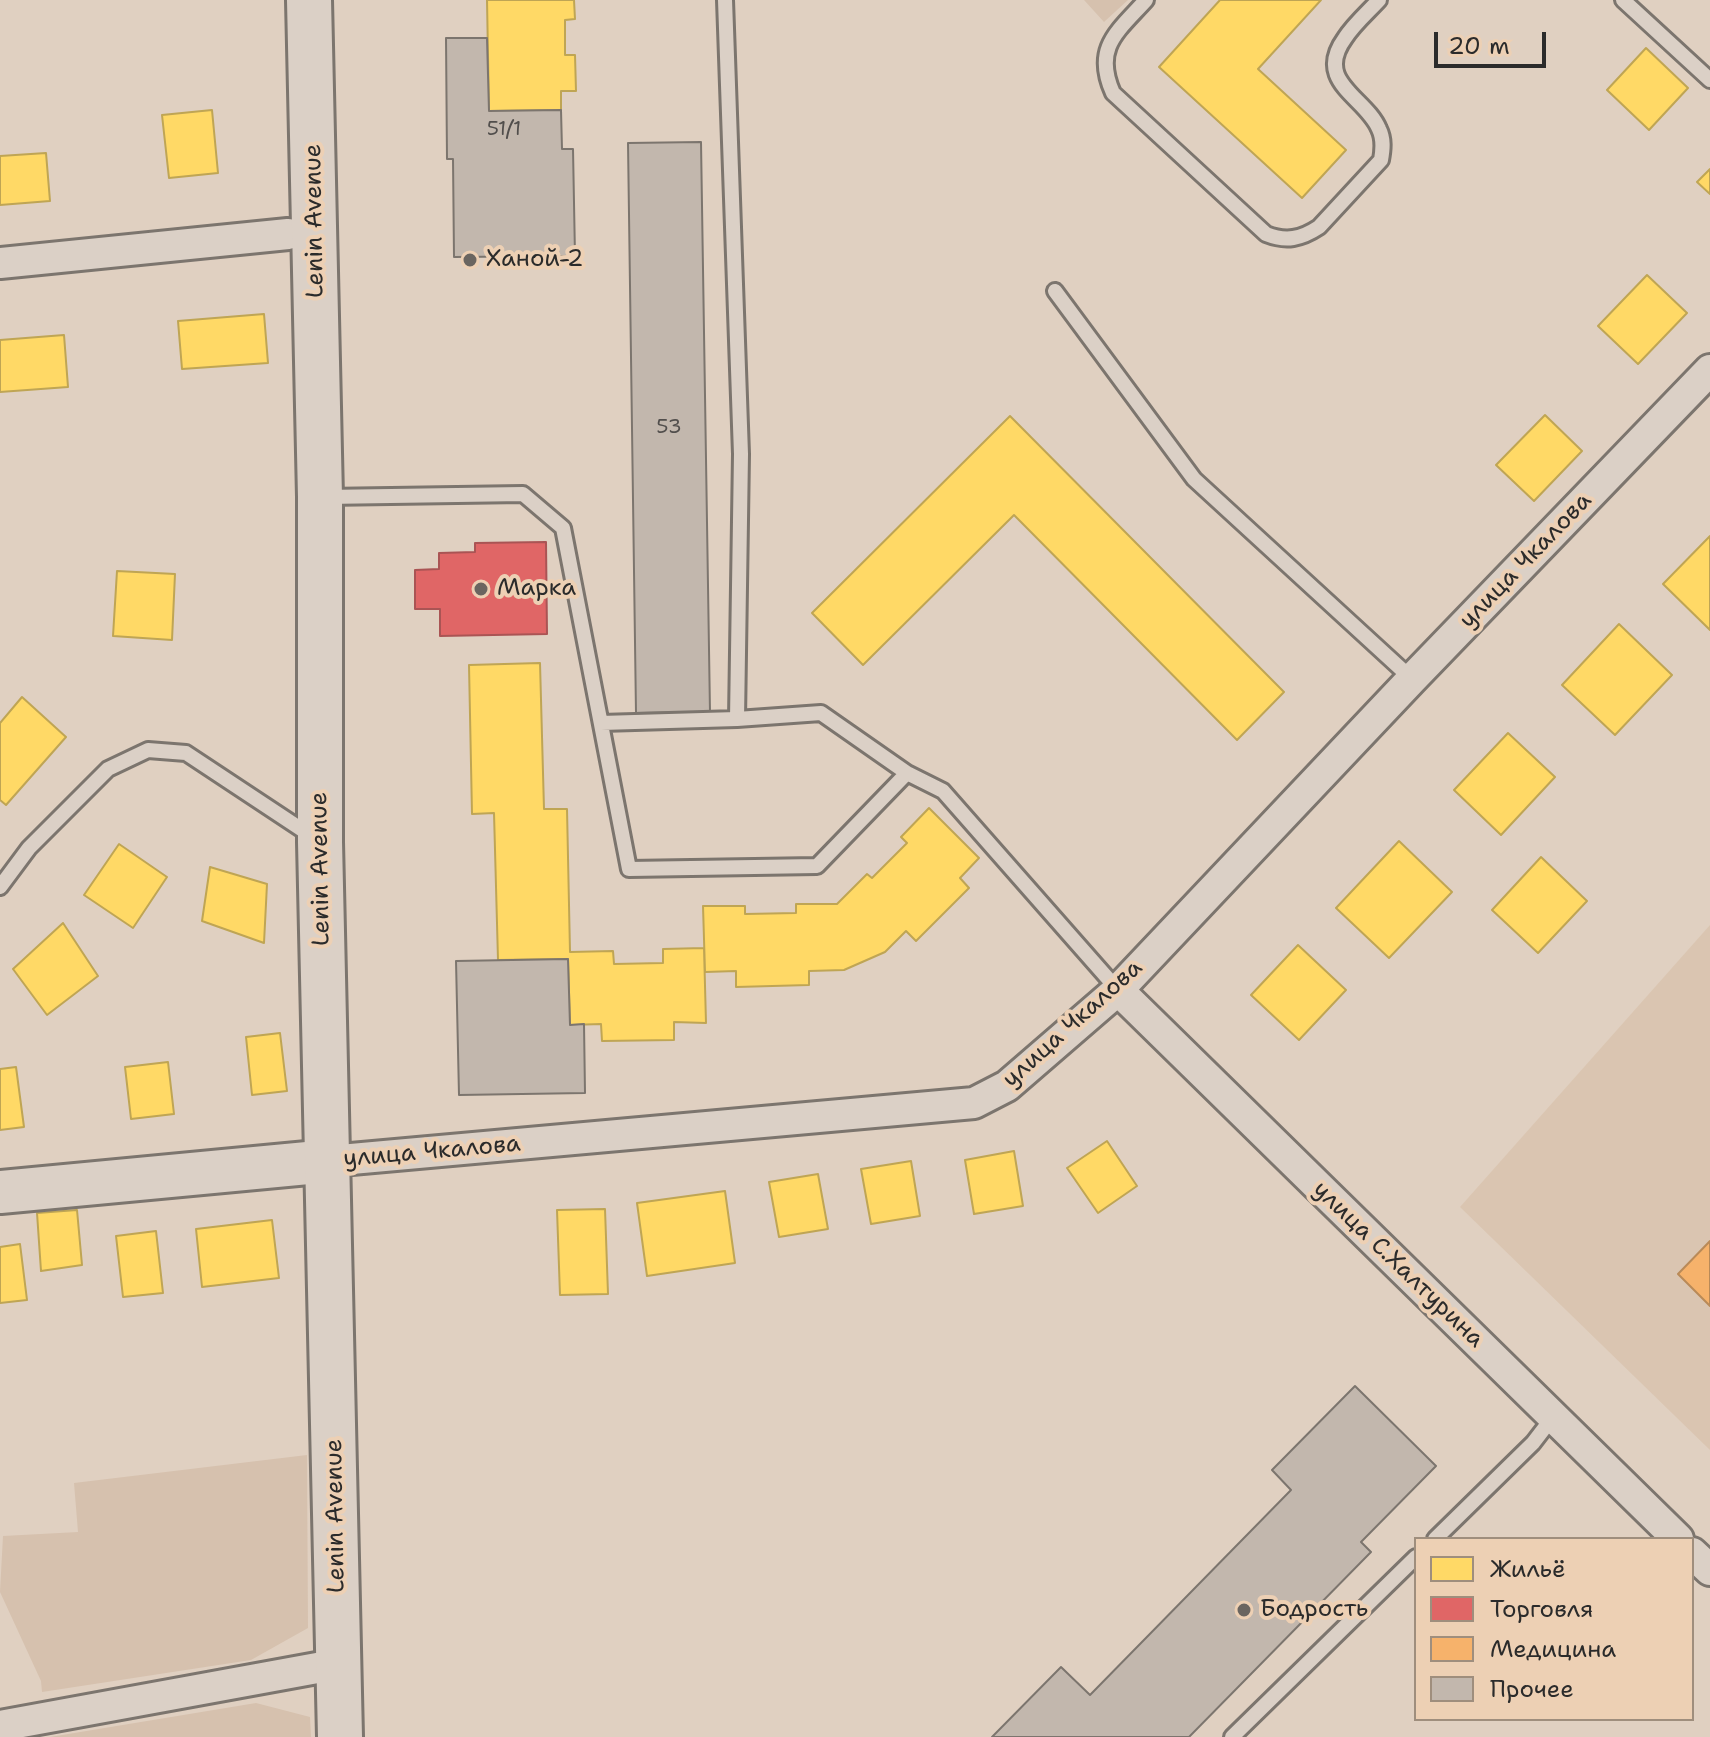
<!DOCTYPE html>
<html>
<head>
<meta charset="utf-8">
<style>
	body { margin:0 }
	#map { position:relative; width:1710px; height:1737px; overflow:hidden; background:#e0d0c1; font-family:"Shantell Sans",sans-serif }
	canvas { display:block }
	.legend { position:absolute; left:1414px; top:1537px; width:280px; height:184px; box-sizing:border-box; background:#edd0b4; border:2px solid #9f8e7d; margin:0; padding:10px 14px; list-style:none; font-size:24px; color:#2b2b2b }
	.legend li { display:flex; align-items:center; gap:16px; height:40px }
	.legend b { width:40px; border:2px solid #9f8e7d }
	.scale { position:absolute; left:1434px; top:32px; width:112px; height:36px; box-sizing:border-box; border:4px solid #2b2b2b; border-top:0; padding-left:10px; font-size:24px; line-height:28px; white-space:nowrap; color:#2b2b2b; -webkit-text-stroke:6px #edd0b4; paint-order:stroke }
</style>
</head>
<body>
<div id="map">
<canvas width="1710" height="1737"></canvas>
<ul class="legend">
<li><b style="height:22px;background:#ffd966"></b>Жильё</li>
<li><b style="height:22px;background:#e06666"></b>Торговля</li>
<li><b style="height:22px;background:#f6b26b"></b>Медицина</li>
<li><b style="height:22px;background:#c2b7ad"></b>Прочее</li>
</ul>
<div class="scale">20 m</div>
</div>
<script>
const context = document.querySelector('canvas').getContext('2d');
context.lineJoin = 'round';
function fillPath(path, color) { context.fillStyle = color; context.fill(path, 'evenodd'); }
function stroke(path, color, width, dash) { context.strokeStyle = color; context.lineWidth = width; context.lineCap = dash ? 'butt' : 'round'; context.setLineDash(dash || []); context.stroke(path); }
function drawText(font, color, halo, rows, align = 'center') {
  context.font = font + ' "Shantell Sans",sans-serif'; context.lineWidth = 8; context.setLineDash([]); context.textBaseline = 'middle'; context.strokeStyle = halo; context.fillStyle = color; for (const [text, x, y, turn = 0] of rows) {
    context.save(); context.translate(x, y); context.rotate((+turn || 0) * Math.PI / 180); context.textAlign = isNaN(turn) ? turn : align; if (halo) context.strokeText(text, 0, 0); context.fillText(text, 0, 0); context.restore();
  }
}
fillPath(new Path2D(`
	M1710,925V1450L1460,1207Z`), '#dac5b1');
fillPath(new Path2D(`
	M1084,0H1128L1104,22Z
	M307,1455L308,1628L251,1660L42,1692L41,1681L0,1592L3,1536L78,1532L74,1483Z
	M256,1703L310,1717L311,1737H50Z`), '#d6c1ae');
const homes = new Path2D(`
	M487,0H574L575,19L565,20V55H575L576,91H561V110L489,111Z
	M1220,0H1321L1258,69L1346,150L1302,198L1159,67Z
	M1646,48L1688,88L1649,130L1607,90Z
	M212,110L218,173L169,178L162,115Z
	M46,153L50,201L0,205V156Z
	M1710,169V194L1697,182Z
	M1647,275L1687,313L1638,364L1598,326Z
	M264,314L268,363L182,369L178,321Z
	M64,335L68,387L0,392V340Z
	M1545,415L1582,451L1534,501L1496,465Z
	M1010,416L1284,692L1237,740L1014,515L863,665L812,613Z
	M1710,536V630L1663,584Z
	M117,571L175,574L172,640L113,636Z
	M1619,624L1672,675L1615,735L1562,685Z
	M540,663L544,809H567L570,952L613,951L614,964L663,963V949L704,948L706,1023L674,1022V1040L602,1041L601,1024L570,1025L568,959L498,960L494,813L472,814L469,665Z
	M22,697L66,737L6,805L0,800V723Z
	M1508,733L1555,777L1501,835L1454,790Z
	M929,808L979,858L960,878L969,888L916,941L906,931L885,952L844,970L809,971V985L736,987V971L705,972L703,906H745V914L796,913V904H837L867,874L872,878L907,843L901,837Z
	M1399,841L1452,892L1389,958L1336,908Z
	M119,844L167,877L133,928L84,895Z
	M1541,857L1587,901L1538,953L1492,910Z
	M210,867L267,884L264,943L202,921Z
	M63,923L98,976L47,1015L13,969Z
	M1298,945L1346,990L1299,1040L1251,995Z
	M280,1033L287,1091L252,1095L246,1037Z
	M168,1062L174,1114L131,1119L125,1067Z
	M16,1067L24,1127L0,1130V1069Z
	M1107,1141L1137,1186L1098,1213L1067,1168Z
	M1014,1151L1023,1206L974,1214L965,1160Z
	M911,1161L920,1216L871,1224L861,1169Z
	M818,1174L828,1229L779,1237L769,1182Z
	M725,1191L735,1263L647,1276L637,1203Z
	M605,1209L608,1294L560,1295L557,1210Z
	M77,1210L82,1265L41,1271L37,1213Z
	M272,1220L279,1278L202,1287L196,1229Z
	M156,1231L163,1293L123,1297L116,1236Z
	M20,1244L27,1300L0,1303V1247Z`);
fillPath(homes, '#ffd966');
stroke(homes, '#bfa554', 2);
const shops = new Path2D(`
	M546,542L547,634L440,636V609H415V570L439,569V553L475,552V543Z`);
fillPath(shops, '#e06666');
stroke(shops, '#aa5454', 2);
const health = new Path2D(`
	M1710,1241V1306L1678,1274Z`);
fillPath(health, '#f6b26b');
stroke(health, '#b98a58', 2);
const building = new Path2D(`
	M446,38H487L489,111L561,110L562,149H573L575,256L454,257L453,159H447Z
	M701,142L710,712L636,713L628,143Z
	M568,959L570,1025L584,1024L585,1093L459,1095L456,961Z
	M1355,1386L1436,1466L1361,1542L1371,1552L1189,1737H992L1061,1667L1090,1695L1291,1490L1272,1470Z`);
fillPath(building, '#c2b7ad');
stroke(building, '#7c756e', 2);
const lane = new Path2D(`
	M725,0L741,454L737,719L821,713L907,773L943,791L1118,990
	M1146,0C1117,32 1093,48 1113,93L1266,234C1286,242 1301,239 1319,227L1381,160C1383,149 1384,139 1379,129C1366,97 1313,82 1345,38C1354,24 1368,12 1379,0
	M1623,0L1710,80
	M1055,291L1194,479L1412,679
	M325,497L523,494L563,528L629,869L817,866L907,773
	M601,723L737,719
	M0,887L29,848L108,769L148,750L186,753L313,837
	M1435,1539L1533,1443L1553,1417
	M1232,1737L1416,1557`);
const street = new Path2D(`
	M0,263L288,234
	M1118,990L1678,1539
	M329,1161L974,1103L1007,1086L1118,990L1412,679L1710,370
	M1692,1553L1710,1570
	M0,1726L339,1664`);
const secondary = new Path2D(`
	M0,1192L329,1161`);
const primary = new Path2D(`
	M309,0L320,497V842L340,1737`);
stroke(lane, '#7c756e', 20);
stroke(street, '#7c756e', 36);
stroke(secondary, '#7c756e', 48);
stroke(primary, '#7c756e', 50);
stroke(lane, '#dbd0c6', 14);
stroke(street, '#dbd0c6', 30);
stroke(secondary, '#dbd0c6', 42);
stroke(primary, '#dbd0c6', 44);
for (const [x, y, r, color] of [
	[470,260,8,"#6a6560"],
	[481,589,8,"#6a6560"],
	[1244,1610,8,"#6a6560"]
]) { const dot = new Path2D(); dot.arc(x, y, r, 0, 2 * Math.PI); context.fillStyle = color; context.fill(dot); stroke(dot, '#edd0b4', 3); }
drawText('20px', '#514e4c', null, [
	["51/1",504,130],
	["53",669,428]
]);
drawText('24px', '#2b2b2b', '#edd0b4', [
	["Lenin Avenue",315,221,-91],
	["улица Чкалова",1526,561,-46],
	["Lenin Avenue",321,869,-91],
	["улица Чкалова",1073,1024,-42],
	["улица Чкалова",432,1152,-5],
	["улица С.Халтурина",1398,1265,44],
	["Lenin Avenue",336,1516,-91]
]);
drawText('24px', '#2b2b2b', '#edd0b4', [
	["Ханой-2",486,260],
	["Марка",497,589],
	["Бодрость",1260,1610]
], 'left');
</script>
</body>
</html>
